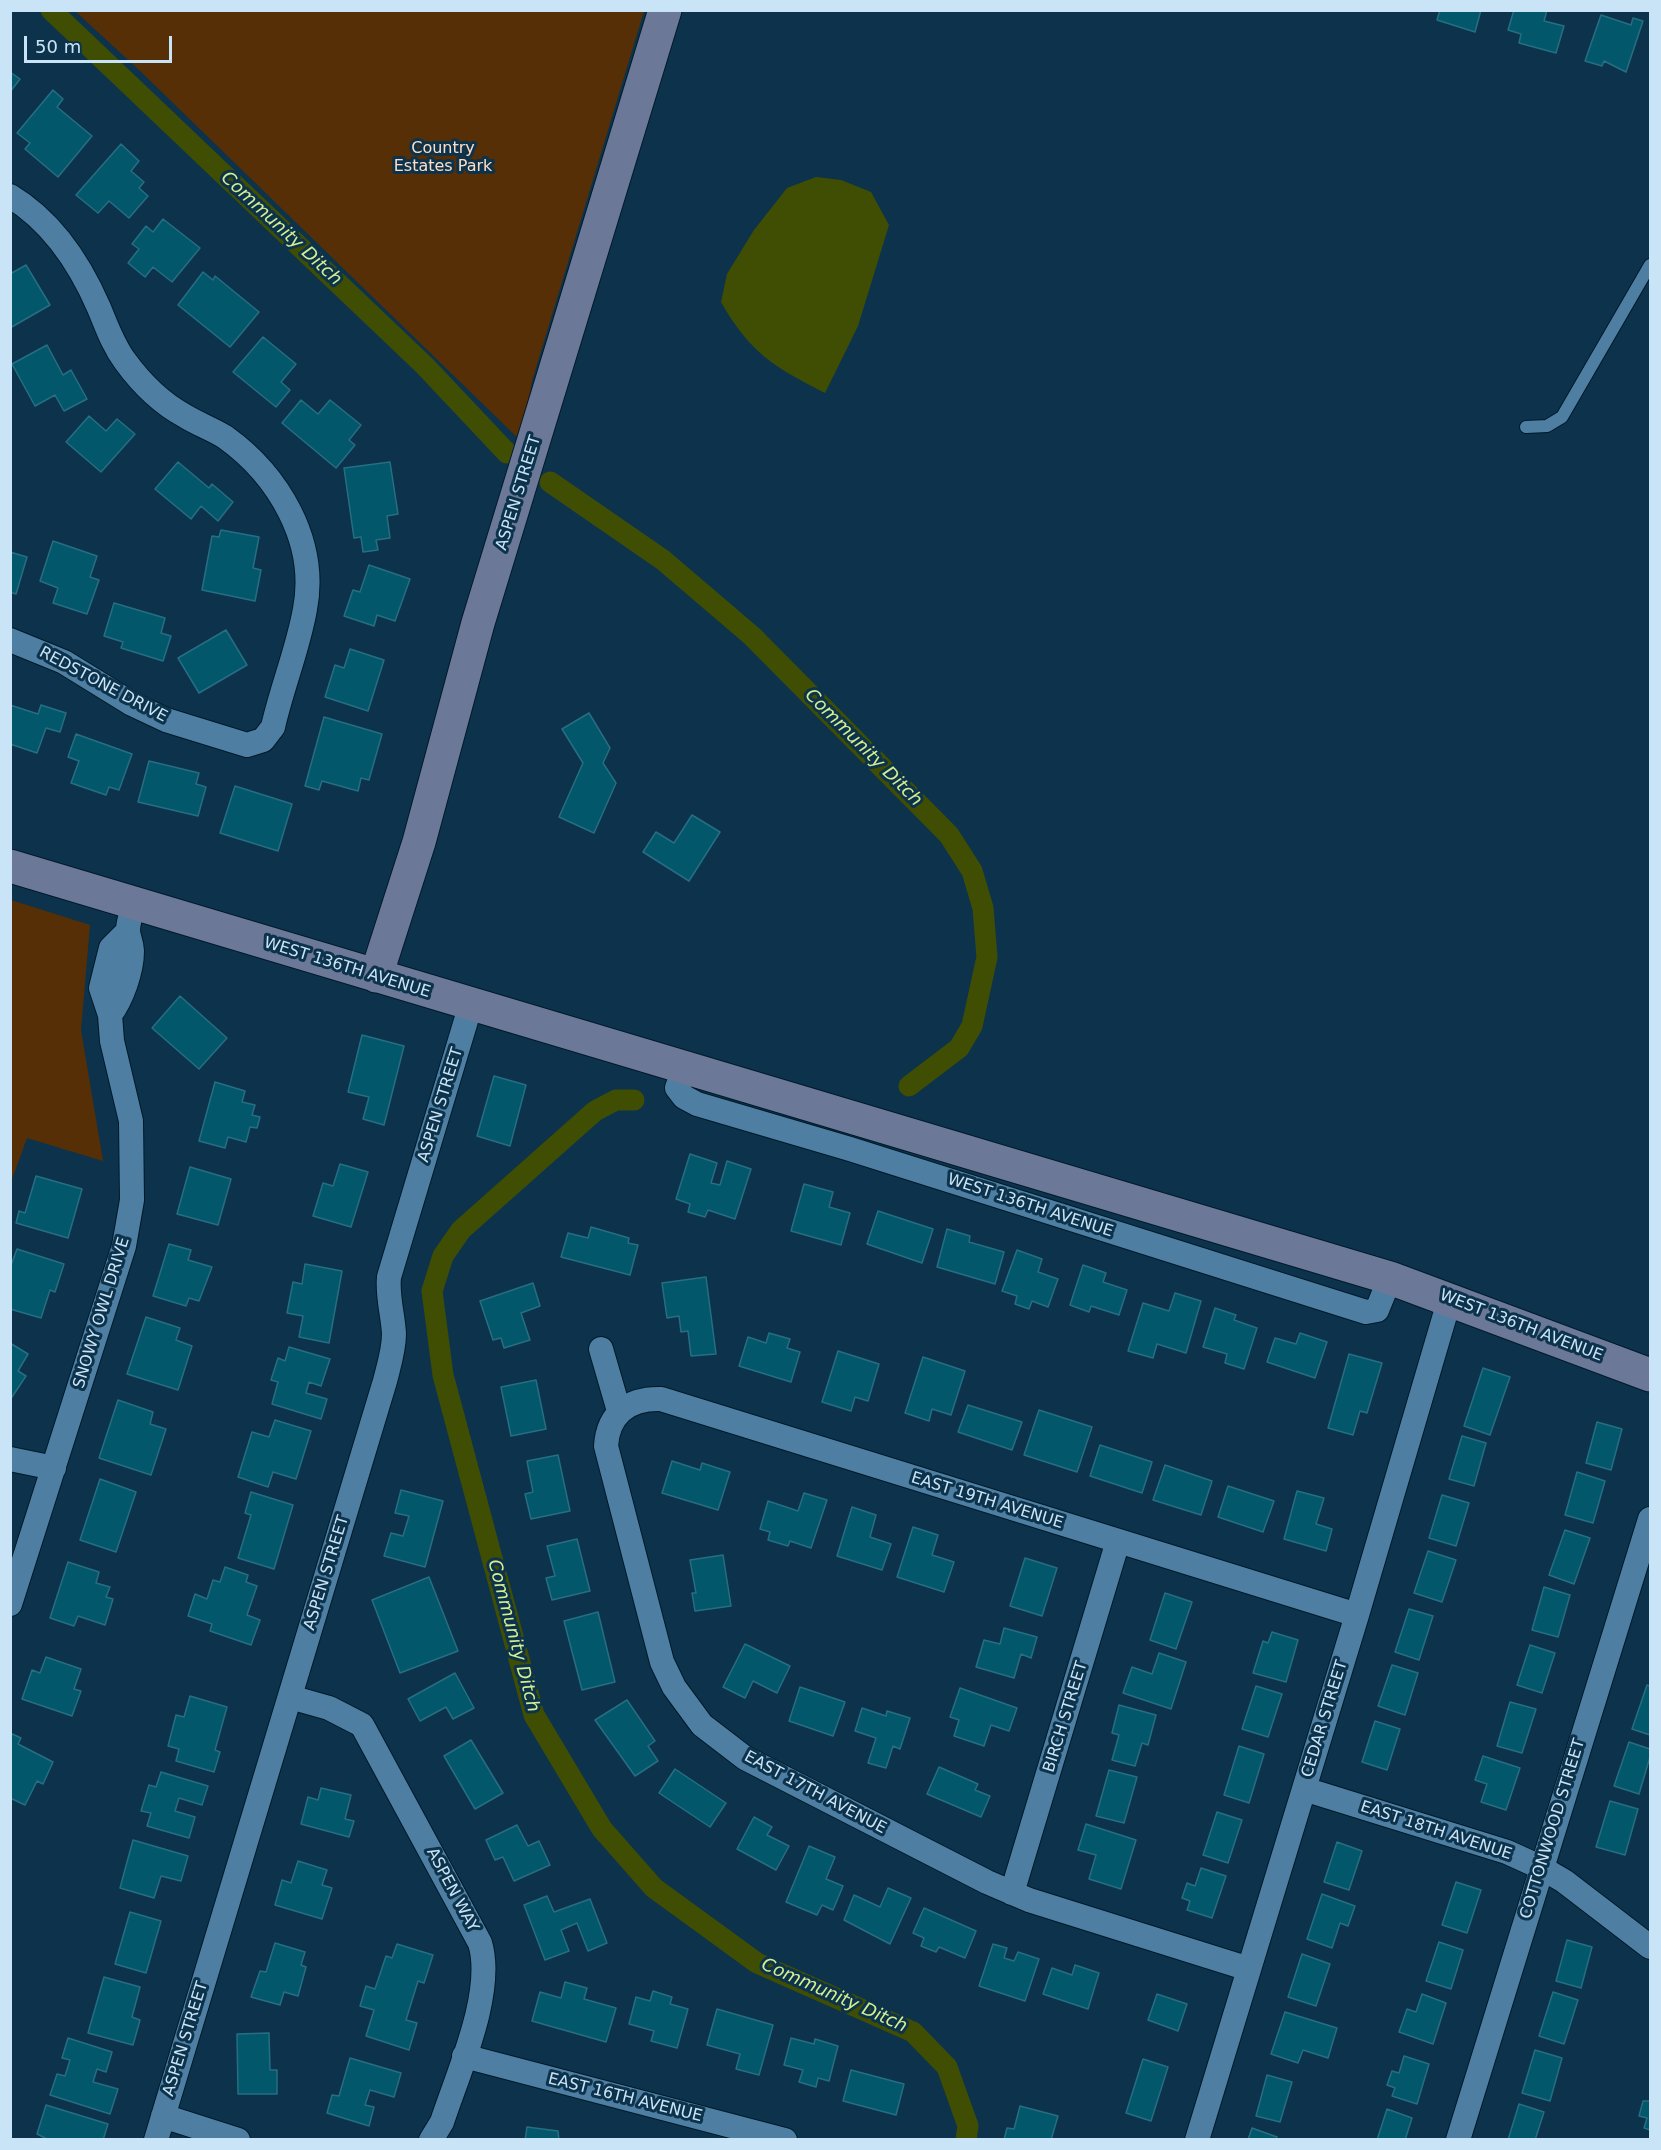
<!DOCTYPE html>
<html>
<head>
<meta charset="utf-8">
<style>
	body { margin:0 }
	#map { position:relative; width:1661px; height:2150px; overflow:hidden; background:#0c334b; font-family:"DejaVu Sans",sans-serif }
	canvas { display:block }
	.frame { position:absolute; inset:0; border:12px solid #cae4f7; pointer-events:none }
	.scale { position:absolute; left:24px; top:36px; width:148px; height:27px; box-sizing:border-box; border:3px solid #cae4f7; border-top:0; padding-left:8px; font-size:18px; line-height:21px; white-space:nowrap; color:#cae4f7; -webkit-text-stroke:4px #0c334b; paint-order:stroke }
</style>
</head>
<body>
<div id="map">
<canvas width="1661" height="2150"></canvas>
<div class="frame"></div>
<div class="scale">50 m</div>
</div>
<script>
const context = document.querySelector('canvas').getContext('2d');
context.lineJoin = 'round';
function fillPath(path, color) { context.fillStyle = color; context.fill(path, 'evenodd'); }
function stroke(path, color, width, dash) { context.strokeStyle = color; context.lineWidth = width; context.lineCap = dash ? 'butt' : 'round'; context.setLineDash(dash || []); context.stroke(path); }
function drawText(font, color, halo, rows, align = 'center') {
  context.font = font + ' "DejaVu Sans",sans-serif'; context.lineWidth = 6; context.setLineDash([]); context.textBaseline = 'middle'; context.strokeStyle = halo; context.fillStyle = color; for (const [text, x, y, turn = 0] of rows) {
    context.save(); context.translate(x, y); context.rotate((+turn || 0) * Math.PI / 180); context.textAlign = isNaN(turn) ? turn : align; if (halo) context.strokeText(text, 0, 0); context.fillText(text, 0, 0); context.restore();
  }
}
fillPath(new Path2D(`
	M75,11H644L532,381L522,442L137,68Z
	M11,900L90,925L81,1030L103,1161L27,1138L11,1182Z`), '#562f06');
fillPath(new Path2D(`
	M816,177L841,180L871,192L889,225L858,326L825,393C774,367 750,353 721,302L727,274L754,230L787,188Z`), '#404e04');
stroke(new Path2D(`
	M51,10L425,366L507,453
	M550,482L663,560L752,636L949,835L972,871L983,908L987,957L972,1026L959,1048L909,1086
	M634,1100H616L595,1111L461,1230L443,1256L432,1291L443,1375L534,1715L602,1829L654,1888L757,1963L913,2032L947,2067L968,2126L966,2140`), '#404e04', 21);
const building = new Path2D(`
	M1440,10H1481L1475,32L1437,20Z
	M1514,10H1547L1544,21L1564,26L1556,53L1519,43L1521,34L1508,30Z
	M1601,15L1631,25L1633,18L1643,21L1626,72L1604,61L1602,66L1585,61Z
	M10,72L20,79L10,92Z
	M53,90L63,99L57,107L92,136L58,177L25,149L30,143L17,133Z
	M121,144L139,161L131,171L144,182L139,188L148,196L129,218L109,201L98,213L76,195Z
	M163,219L200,248L172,282L153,267L145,277L128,263L139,249L132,244L146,226L153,232Z
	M26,265L50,305L10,328V274Z
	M203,272L213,280L215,276L259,312L230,347L178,305Z
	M263,337L296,364L281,382L290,390L276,407L233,372Z
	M47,345L63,375L71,370L87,399L64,411L55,395L35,406L12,364Z
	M301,400L318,414L330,400L361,425L349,440L355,445L336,468L282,423Z
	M89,416L106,431L117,419L135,434L101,472L66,442Z
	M178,462L209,488L212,484L233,502L218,521L201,506L191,519L155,489Z
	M390,462L398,514L387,516L390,538L376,540L378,550L363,552L361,537L354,538L344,468Z
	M221,530L259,537L253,568L261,570L255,601L202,590L212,536L219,537Z
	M53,541L97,556L90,577L99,580L87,614L53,603L58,588L40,581Z
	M10,552L27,557L16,594L10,592Z
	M369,565L410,579L395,621L377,615L374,626L344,616L353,590L360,592Z
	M114,603L165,618L161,633L171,636L163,661L121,648L123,642L104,636Z
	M226,630L247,665L199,693L178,658Z
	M350,649L384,660L368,711L325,697L335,665L344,668Z
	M10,705L38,714L41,705L66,713L60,732L46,728L37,753L10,744Z
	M589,713L610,748L603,763L616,783L594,833L559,817L583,763L562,729Z
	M324,717L382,734L369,780L361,778L358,791L322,781L319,790L305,786Z
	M76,734L132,754L119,790L109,787L106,795L71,783L79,761L68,757Z
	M149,761L199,773L196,784L206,787L198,816L138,802Z
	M235,786L292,804L278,851L220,833Z
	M692,815L720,832L689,881L643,852L656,832L674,843Z
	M180,996L227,1038L199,1069L152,1028Z
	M362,1035L404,1046L384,1125L363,1119L369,1097L348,1092Z
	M494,1076L526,1085L510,1146L477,1136Z
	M215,1082L245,1091L242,1102L255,1105L252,1115L260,1117L257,1128L250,1127L246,1142L228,1137L225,1148L199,1141Z
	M690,1154L717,1163L711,1183L720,1185L727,1161L751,1169L735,1219L708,1210L705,1217L688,1212L690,1204L676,1199Z
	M340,1164L368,1172L351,1227L313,1216L323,1183L333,1186Z
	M190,1167L231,1179L218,1225L177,1214Z
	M36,1176L82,1189L68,1238L16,1223L19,1211L25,1213Z
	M804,1184L833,1192L829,1207L850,1213L841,1245L791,1231Z
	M878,1211L933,1229L922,1263L867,1244Z
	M591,1227L629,1238L628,1243L638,1245L630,1275L561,1257L568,1233L588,1238Z
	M947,1229L970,1236L969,1242L1004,1252L995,1284L937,1267Z
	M169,1244L191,1250L188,1260L212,1267L199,1301L189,1298L186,1306L153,1296Z
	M17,1249L64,1264L55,1292L50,1290L41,1318L10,1309V1268Z
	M1017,1250L1042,1259L1038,1272L1058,1279L1048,1307L1032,1301L1029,1309L1015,1304L1017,1296L1002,1291Z
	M305,1264L342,1271L329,1343L299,1337L303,1316L287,1313L293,1282L302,1284Z
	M1083,1265L1106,1273L1103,1282L1127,1290L1119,1315L1091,1306L1089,1312L1070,1305Z
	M706,1277L716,1354L691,1356L688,1331L681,1332L679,1316L667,1318L662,1283Z
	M533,1283L540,1306L521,1313L530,1340L504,1348L501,1338L493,1340L480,1301Z
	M1175,1293L1201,1301L1186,1353L1157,1344L1153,1358L1128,1351L1143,1303L1169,1311Z
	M1215,1308L1236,1315L1234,1320L1257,1328L1244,1369L1225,1363L1227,1354L1203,1347Z
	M146,1317L180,1328L176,1340L192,1346L178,1390L127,1374Z
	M769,1333L790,1339L787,1348L800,1352L791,1382L739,1366L748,1337L766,1343Z
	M1300,1333L1327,1342L1315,1378L1267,1362L1275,1338L1296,1344Z
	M10,1343L28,1354L18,1371L26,1376L10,1400Z
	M289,1347L330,1359L321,1386L309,1382L306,1393L327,1399L321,1419L272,1404L278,1382L271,1380L278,1358L285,1361Z
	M838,1351L879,1364L868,1401L855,1397L851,1411L822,1402Z
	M1349,1354L1382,1363L1367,1413L1360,1411L1353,1435L1328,1428Z
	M923,1357L965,1371L951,1415L932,1409L929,1421L905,1413Z
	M1483,1368L1510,1377L1490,1435L1464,1426Z
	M536,1380L546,1429L511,1436L501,1387Z
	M118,1400L153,1412L150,1424L166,1429L151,1475L99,1458Z
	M968,1405L1022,1422L1012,1450L958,1432Z
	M1039,1410L1092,1427L1077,1472L1024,1455Z
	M275,1420L311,1431L296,1479L273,1472L268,1487L238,1477L252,1432L269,1437Z
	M1597,1422L1622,1429L1611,1470L1586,1463Z
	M1462,1436L1486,1443L1474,1486L1449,1479Z
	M1100,1445L1152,1462L1142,1493L1090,1476Z
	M558,1455L570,1511L531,1519L525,1494L533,1492L527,1461Z
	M672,1461L700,1470L702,1463L730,1472L718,1510L662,1493Z
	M1165,1465L1212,1481L1201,1515L1153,1500Z
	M1577,1472L1605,1481L1593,1523L1565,1515Z
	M100,1479L136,1492L116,1552L80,1540Z
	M1228,1486L1274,1501L1263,1532L1218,1517Z
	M401,1490L443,1501L425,1567L384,1556L391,1533L403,1536L409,1516L395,1513Z
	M1297,1491L1324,1498L1316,1524L1332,1529L1326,1551L1284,1539Z
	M251,1492L293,1505L274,1569L238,1558L251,1515L245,1513Z
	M804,1493L827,1500L811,1548L790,1541L788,1546L768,1540L770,1532L760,1529L768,1501L798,1511Z
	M1442,1495L1469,1503L1456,1546L1429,1538Z
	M852,1507L876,1515L870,1537L891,1544L882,1570L837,1556Z
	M913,1527L938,1535L932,1555L954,1562L944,1592L897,1577Z
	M1565,1530L1590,1538L1574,1584L1549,1575Z
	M577,1539L590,1591L552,1600L546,1578L555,1576L547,1546Z
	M1428,1551L1456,1560L1442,1602L1414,1593Z
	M723,1555L731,1606L695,1611L692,1593H696L690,1560Z
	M1025,1558L1057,1568L1042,1616L1010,1606Z
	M68,1562L99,1572L96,1583L110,1587L106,1597L113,1599L105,1625L78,1616L74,1626L50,1618Z
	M225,1567L248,1575L246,1582L257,1586L247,1615L260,1620L251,1645L210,1631L212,1624L188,1616L195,1594L207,1599L213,1580L220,1582Z
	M429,1577L458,1651L400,1673L372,1600Z
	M1544,1587L1570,1595L1558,1637L1532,1630Z
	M1165,1593L1192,1602L1176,1649L1150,1640Z
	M1409,1609L1433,1616L1419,1660L1395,1652Z
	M598,1612L615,1682L582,1690L564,1621Z
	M1004,1628L1037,1637L1031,1658L1021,1654L1014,1678L976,1667L984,1640L1000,1644Z
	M1272,1632L1298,1640L1286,1682L1253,1673L1263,1641L1268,1643Z
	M745,1644L790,1666L777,1693L753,1681L745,1698L723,1687Z
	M1530,1645L1555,1653L1542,1693L1517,1685Z
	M1159,1653L1186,1662L1171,1709L1123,1693L1132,1667L1152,1674Z
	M46,1657L81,1669L74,1689L81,1691L72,1716L22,1699L32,1670L40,1673Z
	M1392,1665L1418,1673L1405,1715L1378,1706Z
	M455,1673L474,1708L453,1719L446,1707L420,1721L408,1699Z
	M1647,1685L1650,1686V1735L1632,1729Z
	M1256,1686L1282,1694L1268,1737L1242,1729Z
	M800,1687L845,1702L833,1736L789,1721Z
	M960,1688L1017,1708L1009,1731L991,1725L984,1746L954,1736L959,1720L950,1717Z
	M190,1696L227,1707L215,1750L220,1752L214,1772L176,1761L179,1749L168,1746L176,1715L184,1717Z
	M627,1700L655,1741L648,1746L658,1761L635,1776L595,1720Z
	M1510,1702L1536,1709L1522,1753L1497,1746Z
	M1119,1705L1156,1715L1148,1745L1142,1743L1135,1766L1112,1760L1119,1735L1112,1733Z
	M862,1708L886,1716L887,1711L910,1718L900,1749L893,1746L886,1768L868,1763L876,1738L855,1731Z
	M1375,1721L1400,1729L1387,1770L1362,1762Z
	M10,1733L21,1738L18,1744L53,1762L43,1784L37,1781L25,1805L10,1798Z
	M471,1740L503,1793L475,1809L444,1756Z
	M1629,1742L1650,1749V1757L1639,1794L1614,1786Z
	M1239,1746L1264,1754L1249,1803L1224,1795Z
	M1483,1756L1520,1768L1506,1810L1481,1802L1487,1784L1475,1780Z
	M939,1767L978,1784L975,1790L990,1796L981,1817L927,1794Z
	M675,1769L726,1803L710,1827L659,1793Z
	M1109,1770L1137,1777L1124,1823L1096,1816Z
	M161,1772L208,1786L202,1805L179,1798L175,1811L195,1817L189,1838L147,1826L151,1813L141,1811L149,1785L156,1787Z
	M321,1788L351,1795L345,1819L354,1821L349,1837L301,1824L308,1797L318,1800Z
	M1610,1801L1638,1809L1625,1855L1596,1847Z
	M1217,1812L1242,1820L1228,1863L1203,1855Z
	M754,1817L772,1827L767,1835L789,1846L776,1870L737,1849Z
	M1086,1824L1136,1840L1121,1889L1089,1879L1096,1855L1078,1850Z
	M517,1825L528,1846L539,1841L550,1865L514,1881L503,1857L495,1860L486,1840Z
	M133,1840L188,1856L181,1881L161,1876L154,1898L120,1888Z
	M1337,1842L1362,1851L1349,1890L1324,1882Z
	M809,1846L835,1857L826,1879L843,1886L833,1910L822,1905L817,1915L786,1902Z
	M298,1861L327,1870L322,1885L332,1888L322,1919L275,1905L282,1880L291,1883Z
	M1201,1868L1226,1876L1212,1918L1187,1910L1190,1901L1182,1898L1187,1883L1195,1886Z
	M1456,1882L1481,1890L1467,1933L1442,1925Z
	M888,1888L911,1898L890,1944L844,1920L854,1895L880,1907Z
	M1322,1894L1355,1906L1348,1926L1340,1923L1332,1948L1307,1939Z
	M547,1896L554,1912L590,1899L607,1943L588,1951L577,1923L561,1930L569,1951L545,1960L524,1905Z
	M924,1908L976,1931L965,1958L939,1947L936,1952L921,1946L924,1938L913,1933Z
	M130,1912L161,1921L146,1973L115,1964Z
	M1567,1940L1592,1947L1581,1988L1556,1981Z
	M1439,1942L1463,1950L1451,1989L1426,1981Z
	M275,1943L305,1952L301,1965L306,1967L298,1996L284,1992L280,2005L251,1997L260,1971L266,1972Z
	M397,1944L433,1955L424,1983L418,1981L406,2020L417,2023L409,2050L366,2036L374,2010L360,2006L366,1986L375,1989L386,1956L392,1958Z
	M993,1944L1007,1948L1004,1958L1014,1961L1018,1952L1039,1959L1025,2001L979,1986Z
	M1302,1954L1330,1964L1316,2006L1288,1997Z
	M1075,1965L1099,1973L1088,2009L1043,1994L1052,1968L1072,1975Z
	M104,1977L140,1987L132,2017L140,2020L133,2045L88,2033Z
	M565,1982L587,1988L584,1999L616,2008L606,2042L532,2021L540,1992L561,1998Z
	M653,1991L672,1997L670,2004L688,2009L677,2048L651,2041L654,2031L629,2024L636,1997L650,2001Z
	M1553,1992L1578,2000L1564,2044L1539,2036Z
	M1157,1994L1187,2004L1178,2031L1148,2020Z
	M1422,1994L1446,2003L1433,2044L1399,2032L1407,2009L1416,2012Z
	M717,2009L773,2025L759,2075L736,2069L740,2054L707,2045Z
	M1285,2012L1337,2028L1328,2058L1303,2050L1298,2063L1271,2054Z
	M269,2033L270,2070H277V2094H238L237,2034Z
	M68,2038L112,2052L106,2072L97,2069L93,2082L118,2089L110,2114L50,2095L57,2074L65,2076L70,2060L62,2058Z
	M791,2038L814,2044L815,2039L838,2046L829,2081L818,2078L816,2087L799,2082L803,2070L784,2065Z
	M1535,2050L1562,2058L1550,2101L1522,2093Z
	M1404,2056L1429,2064L1417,2104L1392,2096L1395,2088L1387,2085L1392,2071L1399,2073Z
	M350,2058L401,2073L394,2097L370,2090L365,2105L374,2107L369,2126L327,2113L332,2095L339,2096Z
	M1143,2059L1168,2067L1151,2121L1126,2113Z
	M851,2070L904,2084L896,2115L843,2101Z
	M1267,2075L1292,2082L1280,2122L1256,2116Z
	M1643,2101H1650V2130L1644,2128L1647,2118L1639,2116Z
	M1519,2104L1544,2112L1535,2140H1508Z
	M46,2105L108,2124L103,2140H49L37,2134Z
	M1020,2106L1058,2116L1051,2140H1004L1007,2128L1014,2129Z
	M1387,2109L1412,2118L1405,2140H1377Z
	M527,2127L558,2131L559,2140H525Z
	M1252,2128L1277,2137L1276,2140H1248Z`);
fillPath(building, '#03576b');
stroke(building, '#276e83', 1.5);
const lane = new Path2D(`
	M1526,427L1547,426L1562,417L1650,265`);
const street = new Path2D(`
	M10,196C53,222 80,264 99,308C107,327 113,345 125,361C141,383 161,403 185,416C198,424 212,429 225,437C278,475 318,541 305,609C298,649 282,687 273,727L263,740L247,745L166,720L132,704L64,662L10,640
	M110,1015C122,999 132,971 132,951C131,935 125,937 130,918
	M685,1065L677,1088L684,1097L697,1104L850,1149L1366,1312L1377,1310L1390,1278
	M601,1349L619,1411
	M10,1459L54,1468
	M10,1604L124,1246L132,1200L131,1121L112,1041L110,1015L101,988L111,948L126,933
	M290,1697L329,1708L362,1725L480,1943C495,1992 458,2073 442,2122L431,2140
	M1304,1789L1507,1852L1540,1867L1564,1881L1650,1947
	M1012,1893L1118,1541
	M1249,1969L1029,1900L987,1882L745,1758L702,1725L674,1687L662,1662L606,1446C608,1413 630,1398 661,1399L1357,1615
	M464,2056L785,2140
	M163,2116L238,2140
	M156,2140L385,1381C389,1365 394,1350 394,1334C393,1314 387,1297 389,1277L471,1004
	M1197,2140L1357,1615L1450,1298
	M1458,2140L1650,1519`);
const secondary = new Path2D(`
	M10,866L1390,1278L1650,1375
	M376,976L419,842L478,623L665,10`);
stroke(lane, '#011a2a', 14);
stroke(street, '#011a2a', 26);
stroke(secondary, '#011a2a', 35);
stroke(lane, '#4e7fa2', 12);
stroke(street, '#4e7fa2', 24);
stroke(secondary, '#6c7897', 33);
drawText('16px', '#fdddc4', '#0c334b', [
	["Country",443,149],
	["Estates Park",443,167]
]);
drawText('16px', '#cae4f7', '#0c334b', [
	["ASPEN STREET",519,493,-73],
	["REDSTONE DRIVE",103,685,28],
	["WEST 136TH AVENUE",347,968,17],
	["ASPEN STREET",441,1105,-73],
	["WEST 136TH AVENUE",1030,1206,18],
	["SNOWY OWL DRIVE",102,1313,-73],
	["WEST 136TH AVENUE",1521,1326,21],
	["EAST 19TH AVENUE",987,1501,17],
	["ASPEN STREET",327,1573,-73],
	["BIRCH STREET",1066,1717,-73],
	["CEDAR STREET",1325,1719,-73],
	["EAST 17TH AVENUE",815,1793,28],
	["COTTONWOOD STREET",1553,1829,-73],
	["EAST 18TH AVENUE",1436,1831,18],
	["ASPEN WAY",452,1890,62],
	["ASPEN STREET",186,2039,-73],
	["EAST 16TH AVENUE",625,2098,14]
]);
drawText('italic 18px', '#d5ee90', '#0c334b', [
	["Community Ditch",281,229,43],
	["Community Ditch",863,748,45],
	["Community Ditch",513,1636,75],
	["Community Ditch",834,1996,24]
]);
</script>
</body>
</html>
